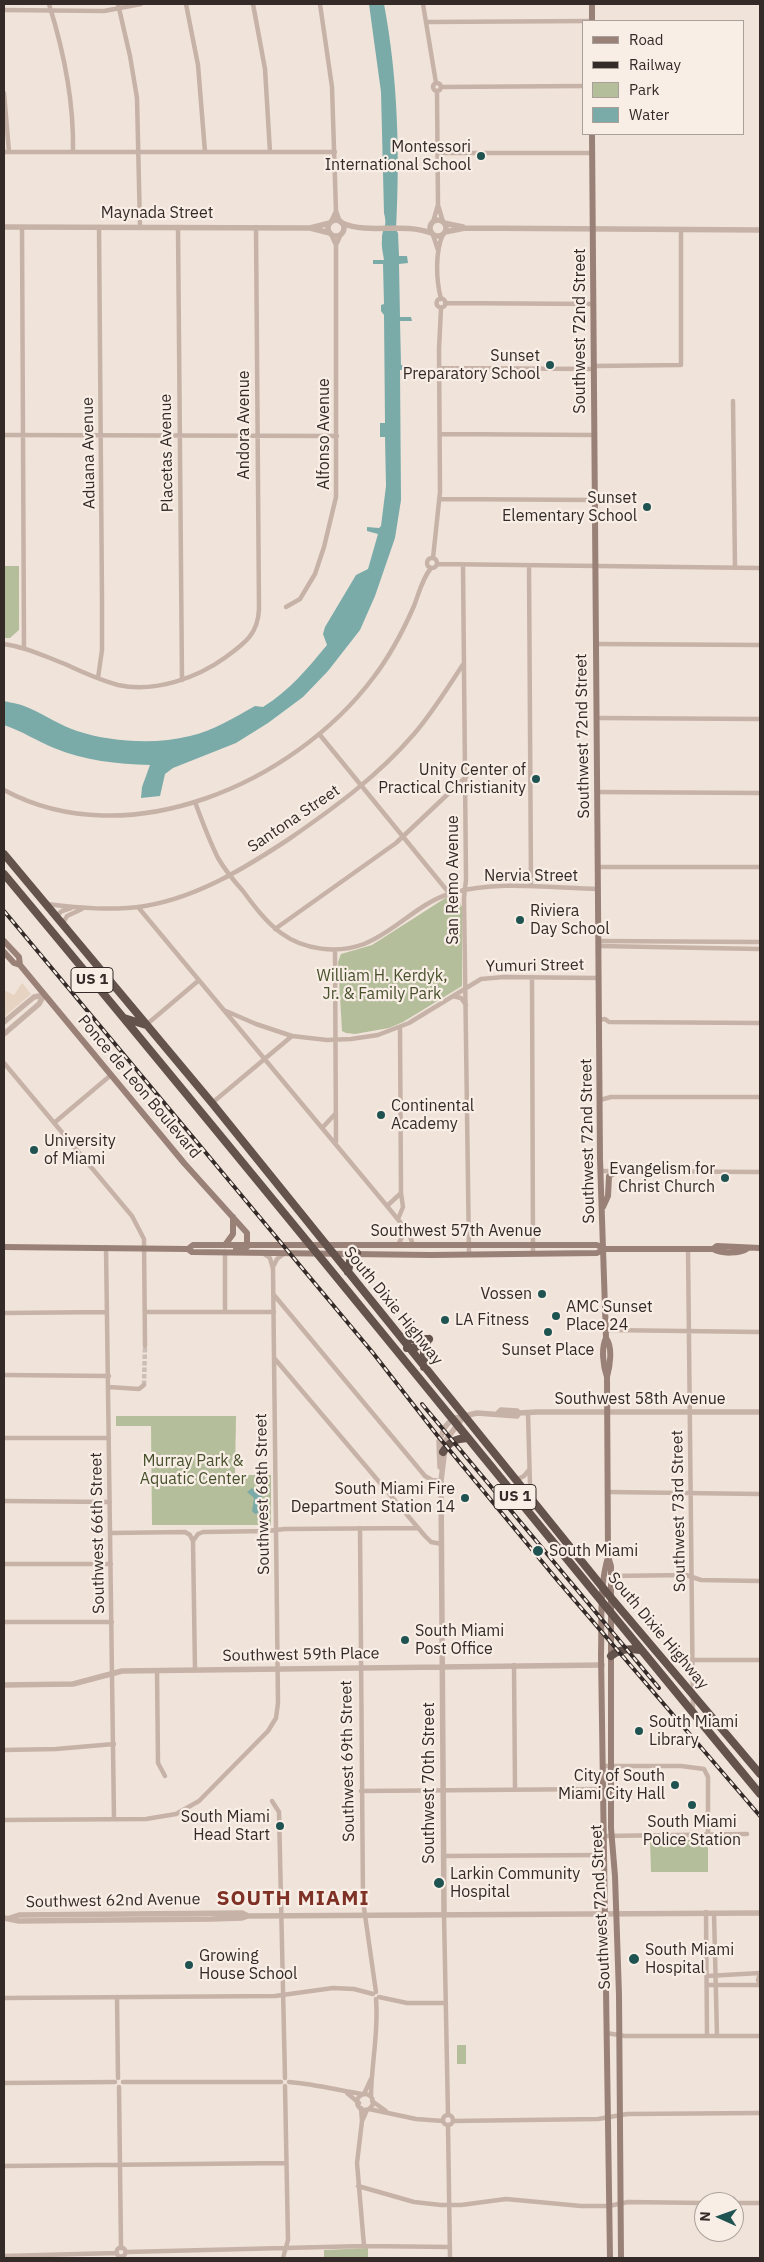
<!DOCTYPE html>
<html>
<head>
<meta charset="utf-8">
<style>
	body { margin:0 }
	#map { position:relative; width:764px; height:2262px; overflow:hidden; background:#f0e3da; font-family:"IBM Plex Sans",sans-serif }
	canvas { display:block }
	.frame { position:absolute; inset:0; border:5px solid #342a27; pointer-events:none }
	.legend { position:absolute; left:582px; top:20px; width:162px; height:115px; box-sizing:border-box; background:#f8eee6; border:1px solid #aaa09a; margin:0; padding:6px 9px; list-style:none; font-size:15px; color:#342a27 }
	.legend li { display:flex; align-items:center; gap:10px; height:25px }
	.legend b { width:25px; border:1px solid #aaa09a }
	.north { position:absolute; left:694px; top:2192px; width:50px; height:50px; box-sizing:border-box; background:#f8eee6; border:1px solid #aaa09a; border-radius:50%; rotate:272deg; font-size:14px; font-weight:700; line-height:20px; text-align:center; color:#342a27 }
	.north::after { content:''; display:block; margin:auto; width:18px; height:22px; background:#1f5351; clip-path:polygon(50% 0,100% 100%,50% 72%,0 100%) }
</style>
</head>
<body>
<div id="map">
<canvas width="764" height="2262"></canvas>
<div class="frame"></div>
<ul class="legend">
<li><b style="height:6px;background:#9a8178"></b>Road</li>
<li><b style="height:6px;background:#342a27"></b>Railway</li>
<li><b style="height:14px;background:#b5be9b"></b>Park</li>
<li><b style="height:14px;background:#7aaba9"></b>Water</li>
</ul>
<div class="north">N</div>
</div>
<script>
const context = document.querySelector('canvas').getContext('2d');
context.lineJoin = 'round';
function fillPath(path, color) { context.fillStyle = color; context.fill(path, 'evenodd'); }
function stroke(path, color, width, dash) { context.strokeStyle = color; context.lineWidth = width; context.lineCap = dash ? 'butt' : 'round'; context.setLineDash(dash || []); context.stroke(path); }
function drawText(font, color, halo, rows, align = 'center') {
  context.font = font + ' "IBM Plex Sans",sans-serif'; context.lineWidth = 4.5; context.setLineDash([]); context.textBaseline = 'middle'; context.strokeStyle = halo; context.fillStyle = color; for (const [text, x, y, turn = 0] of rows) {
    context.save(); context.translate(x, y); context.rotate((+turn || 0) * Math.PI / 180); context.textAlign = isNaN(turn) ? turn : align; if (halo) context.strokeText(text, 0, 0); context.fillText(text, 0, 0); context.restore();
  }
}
fillPath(new Path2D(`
	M4,566H19V630L10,638H4Z
	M447,897L459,901L462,907V986L403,1022L389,1028L355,1034L346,1033L342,1031L338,962L341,954L372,945Z
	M116,1416H236L235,1475H271V1525H152L151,1426H116Z
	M650,1840H708V1872H651Z
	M457,2045H466V2064H457Z
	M368,2248V2258H324V2250Z`), '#b5be9b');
fillPath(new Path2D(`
	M22,983L31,994L4,1017V990L14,995Z`), '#e7d3c1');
fillPath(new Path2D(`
	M369,4H384C398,78 400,155 396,230L398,233L399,256H407L408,263L399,264L400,317H411L412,321H400L401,365H408L409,369L400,370L401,500L395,538L375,596L360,630L328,671L303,697L268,723L236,743L173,768L165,774L160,796L141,798L142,787L150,765C116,764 86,761 54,748C37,741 22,731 4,725V701C12,703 21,704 29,708C45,715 61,726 77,731C111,742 155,745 190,736C213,731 235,717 255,706L263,707C289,691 308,668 327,645L323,634L325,627L356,575L368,569L378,534L367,531V527L379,528L381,526L386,486L385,437H380V423H385L384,315L381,311V305L384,304L383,264H373V260H384C383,253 381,246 382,239C382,227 388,228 384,213L381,92Z
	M252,1488L256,1493H262L263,1512L255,1514L252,1511L254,1498L247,1492Z`), '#7aaba9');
stroke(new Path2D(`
	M144,1385L145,1346`), '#cabeb6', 4.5, [4.5, 2]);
stroke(new Path2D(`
	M49,4C64,52 74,100 73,151
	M118,4L130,56L137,98L140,227
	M186,4L198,65L205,152
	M253,4L265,69L270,152
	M320,4L332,87L336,211L340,222
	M423,4L436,83
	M4,10L104,11L141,4
	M427,22L592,21
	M433 87a4 4 0 1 1 8 0a4 4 0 1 1-8 0Z
	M441,87L583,86
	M4,93L9,152
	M4,152H335
	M437,153H593
	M438,205L443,222
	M331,222L336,211
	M433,222L438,205L437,92
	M22,227L24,647
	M178,227L182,680
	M331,234L336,245
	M433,235L438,250
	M436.5 303a4.5 4.5 0 1 1 9 0a4.5 4.5 0 1 1-9 0Z
	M441,299C436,280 435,252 443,234
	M445,303L593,304
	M594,366L681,365V229
	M439,368L594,369
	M733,401L735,568
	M440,434L594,435
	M4,435L337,436
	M439,499L595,500
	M427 563a5 5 0 1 1 10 0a5 5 0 1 1-10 0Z
	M433,558L440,492L439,349L441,308
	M437,564L760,568
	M463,565L466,880L464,898L469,1254
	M529,566L531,886
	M286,607L300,599L315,574L324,547L336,497V245L341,234
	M4,644C26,647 44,656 65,664C82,672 100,680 118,685C155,693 197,678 226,657C245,643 258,634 259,609L256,227
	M596,644L760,645
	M98,678L102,650V600L99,227
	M597,718L760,719
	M320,735L449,893
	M4,790C128,857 294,783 373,678C390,656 403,631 414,606C419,593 422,579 431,568
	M597,792L760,793
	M195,802C202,821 209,840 218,858C225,870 234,881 243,891C254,906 266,922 281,933C304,950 337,954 364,944C395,932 419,902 452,893C496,880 552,888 598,889
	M598,867H760
	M47,904C80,908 112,911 145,906C198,897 245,868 289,839C334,808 378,776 414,734C433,712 448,687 464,663
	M138,907L387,1206L409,1233L413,1245
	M56,916L62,911L71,908
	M62,925L67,916L82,909
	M275,929L396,843L466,777
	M599,941L760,942
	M599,946L760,949
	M335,951L336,1142
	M532,977L533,1253
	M453,996L461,998L466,1005
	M226,1011L256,1024L292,1036L327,1040L351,1039L378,1035L409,1023L481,979L504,977L599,978
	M599,1020L605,1019L609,1022L760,1023
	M146,1025L198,981
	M4,1063L132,1216L144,1239L145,1346
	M600,1100L611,1097H760
	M212,1103L292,1036
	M54,1123L111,1075
	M323,1127L336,1113
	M601,1171L760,1172
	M387,1206L401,1193
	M398,1219L403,1207L401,1193L400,1027
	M398,1245L402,1237V1226
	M106,1247L114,1819
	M688,1249L693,1712
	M225,1253V1312
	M273,1267L277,1259L285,1253
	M274,1295L425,1476L432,1480L441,1481
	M145,1312H274
	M4,1313L107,1312
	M606,1330L760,1332
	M275,1359L425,1536L431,1542L442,1544
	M4,1375L109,1376
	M109,1387L139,1389L144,1385
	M528,1413L530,1485L528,1496
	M4,1438H109
	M516,1480L524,1476L529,1470
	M608,1492L760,1494
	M4,1501L110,1502
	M360,1528L363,1901L376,1992
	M111,1533L185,1532L190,1535L193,1541L195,1670
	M193,1541L198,1534L203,1532L267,1531L285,1529L418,1528
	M4,1564H111
	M611,1576L686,1575L701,1580L760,1581
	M4,1622H112
	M693,1660H760
	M514,1665L515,1789
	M157,1671L158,1763L165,1776
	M4,1750L56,1749L114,1744
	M603,1766H681L704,1769L708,1777V1835
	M361,1791L602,1789
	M272,1801L279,1812L285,2078
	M4,1820L146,1819L176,1814L199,1801L268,1731L276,1718L278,1703L273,1269L270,1258L264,1254
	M603,1836L747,1834
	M443,1856L604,1855
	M706,1912L707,2036
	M714,1913L717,2036
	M444,1914L448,2115
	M760,1974L758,1980L760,1984
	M707,1976L760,1973
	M707,1985H760
	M117,1997L118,2078
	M379,1997L407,2003H445
	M4,1998L275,1996L333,1988L354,1989L373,1994
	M606,2033L625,2036H760
	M123,2082H281
	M289,2082C314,2084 338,2090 362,2094
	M4,2083L115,2082
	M119,2087L121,2248
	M347,2093L359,2103
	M364,2094L371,2079
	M357 2102a8 8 0 1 1 16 0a8 8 0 1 1-16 0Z
	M371,2097C371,2065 379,2032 376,1999
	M372,2101L386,2111
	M361,2108L362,2121L357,2163L364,2246
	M369,2109L416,2119L443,2121
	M443 2120a5 5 0 1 1 10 0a5 5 0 1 1-10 0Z
	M362,2121L367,2110
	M453,2121L598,2119L627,2114L760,2113
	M448,2125L450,2258
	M4,2166L286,2163
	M358,2186L414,2202L441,2205H461L506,2199L581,2206H609L628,2202L704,2203
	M734,2203H760
	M116.5 2252a4.5 4.5 0 1 1 9 0a4.5 4.5 0 1 1-9 0Z
	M126,2252L364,2246L450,2247
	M4,2256L117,2253
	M283,2258L288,2240L285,2086`), '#c7b2a7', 4.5);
stroke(new Path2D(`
	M430 228a8 8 0 1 1 16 0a8 8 0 1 1-16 0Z
	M328 228a8 8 0 1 1 16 0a8 8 0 1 1-16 0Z
	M342,223C370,235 402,222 431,233
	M444,223L463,227
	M4,227L310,228L330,233
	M310,228L330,223
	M445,232L465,228L760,230
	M4,1022L34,997L44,995
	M4,1034L39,1004L44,995
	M498,1413L501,1410L517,1411L519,1413
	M440,1467L439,1441L445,1427L452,1419L477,1413L517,1416L519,1413L537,1412H760
	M4,1685L73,1684L122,1671L602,1665
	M444,1914L441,1481L446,1440L464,1416
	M4,1918L19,1921L212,1919L242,1918L248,1916L760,1913
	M10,1918L19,1915L242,1913L248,1916`), '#c7b2a7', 5.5);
stroke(new Path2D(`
	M592,4V21
	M592,134L600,1159L606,1338C601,1348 603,1366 607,1377L608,1556L611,1566V1828L615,1876L619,1995L621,2258
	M4,941L19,957L20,965
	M4,952L14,963L20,965L184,1163L247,1233V1247L236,1249
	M603,1207L608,1196L609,1176L618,1171
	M225,1245L233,1234V1217
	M4,1247L188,1249L192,1252L431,1255L597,1253L604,1249H713C721,1254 740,1254 748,1248
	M188,1249L193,1245H597L604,1249
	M713,1249L717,1246L760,1248
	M606,1338C613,1347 610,1366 607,1377
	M608,1557C599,1587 602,1623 601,1654L610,2258`), '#9a8178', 6);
stroke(new Path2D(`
	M4,854L212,1103L612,1599L760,1774
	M4,874C259,1179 507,1488 760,1794
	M124,1018L146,1025
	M348,1272L350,1261L357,1253
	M401,1337L411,1339H429
	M407,1348L416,1347L429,1339
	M424,1367V1349L428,1340
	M443,1452C450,1441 455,1439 468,1438
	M611,1656C619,1649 628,1648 640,1650`), '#64524c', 8);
const rail = new Path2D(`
	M4,911L373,1353L437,1435L558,1581L760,1816
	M422,1404L659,1688`);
stroke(rail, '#342a27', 4);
stroke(rail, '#f8eee6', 2, [5.5]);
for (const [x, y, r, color] of [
	[481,156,5,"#1f5351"],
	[550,365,5,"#1f5351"],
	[647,507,5,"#1f5351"],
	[536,779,5,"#1f5351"],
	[520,920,5,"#1f5351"],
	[381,1115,5,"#1f5351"],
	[34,1150,5,"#1f5351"],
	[725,1178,5,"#1f5351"],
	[542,1294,5,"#1f5351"],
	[556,1316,5,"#1f5351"],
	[445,1320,5,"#1f5351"],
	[548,1332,5,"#1f5351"],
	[465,1498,5,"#1f5351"],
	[538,1551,6,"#1f5351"],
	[405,1640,5,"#1f5351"],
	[639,1731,5,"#1f5351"],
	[675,1785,5,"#1f5351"],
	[692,1805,5,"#1f5351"],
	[280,1826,5,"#1f5351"],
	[439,1883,6,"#1f5351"],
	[634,1959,6,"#1f5351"],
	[189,1965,5,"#1f5351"]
]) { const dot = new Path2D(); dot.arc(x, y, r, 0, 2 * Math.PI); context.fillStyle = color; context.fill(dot); stroke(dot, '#f8eee6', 2); }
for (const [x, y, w] of [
	[92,980,42],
	[515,1497,42]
]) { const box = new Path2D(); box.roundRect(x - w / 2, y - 12.5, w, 25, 4); context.fillStyle = '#f8eee6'; context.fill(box); stroke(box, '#342a27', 1); }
drawText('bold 15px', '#342a27', null, [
	["US 1",92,980],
	["US 1",515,1497]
]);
drawText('16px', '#342a27', '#f8eee6', [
	["Montessori",471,147,"right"],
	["International School",471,165,"right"],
	["Sunset",540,356,"right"],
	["Preparatory School",540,374,"right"],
	["Sunset",637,498,"right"],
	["Elementary School",637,516,"right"],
	["Unity Center of",526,770,"right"],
	["Practical Christianity",526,788,"right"],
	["Riviera",530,911],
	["Day School",530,929],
	["Continental",391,1106],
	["Academy",391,1124],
	["University",44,1141],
	["of Miami",44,1159],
	["Evangelism for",715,1169,"right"],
	["Christ Church",715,1187,"right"],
	["Vossen",532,1294,"right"],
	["AMC Sunset",566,1307],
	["Place 24",566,1325],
	["LA Fitness",455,1320],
	["Sunset Place",548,1350,"center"],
	["South Miami Fire",455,1489,"right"],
	["Department Station 14",455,1507,"right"],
	["South Miami",549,1551],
	["South Miami",415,1631],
	["Post Office",415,1649],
	["South Miami",649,1722],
	["Library",649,1740],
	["City of South",665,1776,"right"],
	["Miami City Hall",665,1794,"right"],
	["South Miami",270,1817,"right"],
	["Head Start",270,1835,"right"],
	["South Miami",692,1822,"center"],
	["Police Station",692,1840,"center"],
	["Larkin Community",450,1874],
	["Hospital",450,1892],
	["South Miami",645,1950],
	["Hospital",645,1968],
	["Growing",199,1956],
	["House School",199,1974]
], 'left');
drawText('16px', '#342a27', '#f8eee6', [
	["Maynada Street",157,213],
	["Southwest 72nd Street",580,331,-90],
	["Andora Avenue",244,425,-90],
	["Alfonso Avenue",324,434,-90],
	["Aduana Avenue",89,453,-91],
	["Placetas Avenue",167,453,-91],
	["Southwest 72nd Street",583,736,-91],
	["Santona Street",294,819,-34],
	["Nervia Street",531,876],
	["San Remo Avenue",453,880,-90],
	["Yumuri Street",535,966,-1],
	["Ponce de Leon Boulevard",139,1087,50],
	["Southwest 72nd Street",588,1141,-91],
	["Southwest 57th Avenue",456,1231],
	["South Dixie Highway",393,1306,51],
	["Southwest 58th Avenue",640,1399],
	["Southwest 68th Street",263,1494,-91],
	["Southwest 73rd Street",679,1511,-91],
	["Southwest 66th Street",98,1533,-91],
	["South Dixie Highway",658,1631,50],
	["Southwest 59th Place",301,1655,-1],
	["Southwest 69th Street",348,1761,-91],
	["Southwest 70th Street",429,1783,-90],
	["Southwest 62nd Avenue",113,1901,-1],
	["Southwest 72nd Street",601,1907,-93]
]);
drawText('16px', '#47512c', '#f8eee6', [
	["William H. Kerdyk,",382,976],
	["Jr. & Family Park",382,994],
	["Murray Park &",193,1461],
	["Aquatic Center",193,1479]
]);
context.letterSpacing = '1px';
drawText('bold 21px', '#7e3124', '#f8eee6', [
	["SOUTH MIAMI",293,1899]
]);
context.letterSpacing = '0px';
</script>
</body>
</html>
